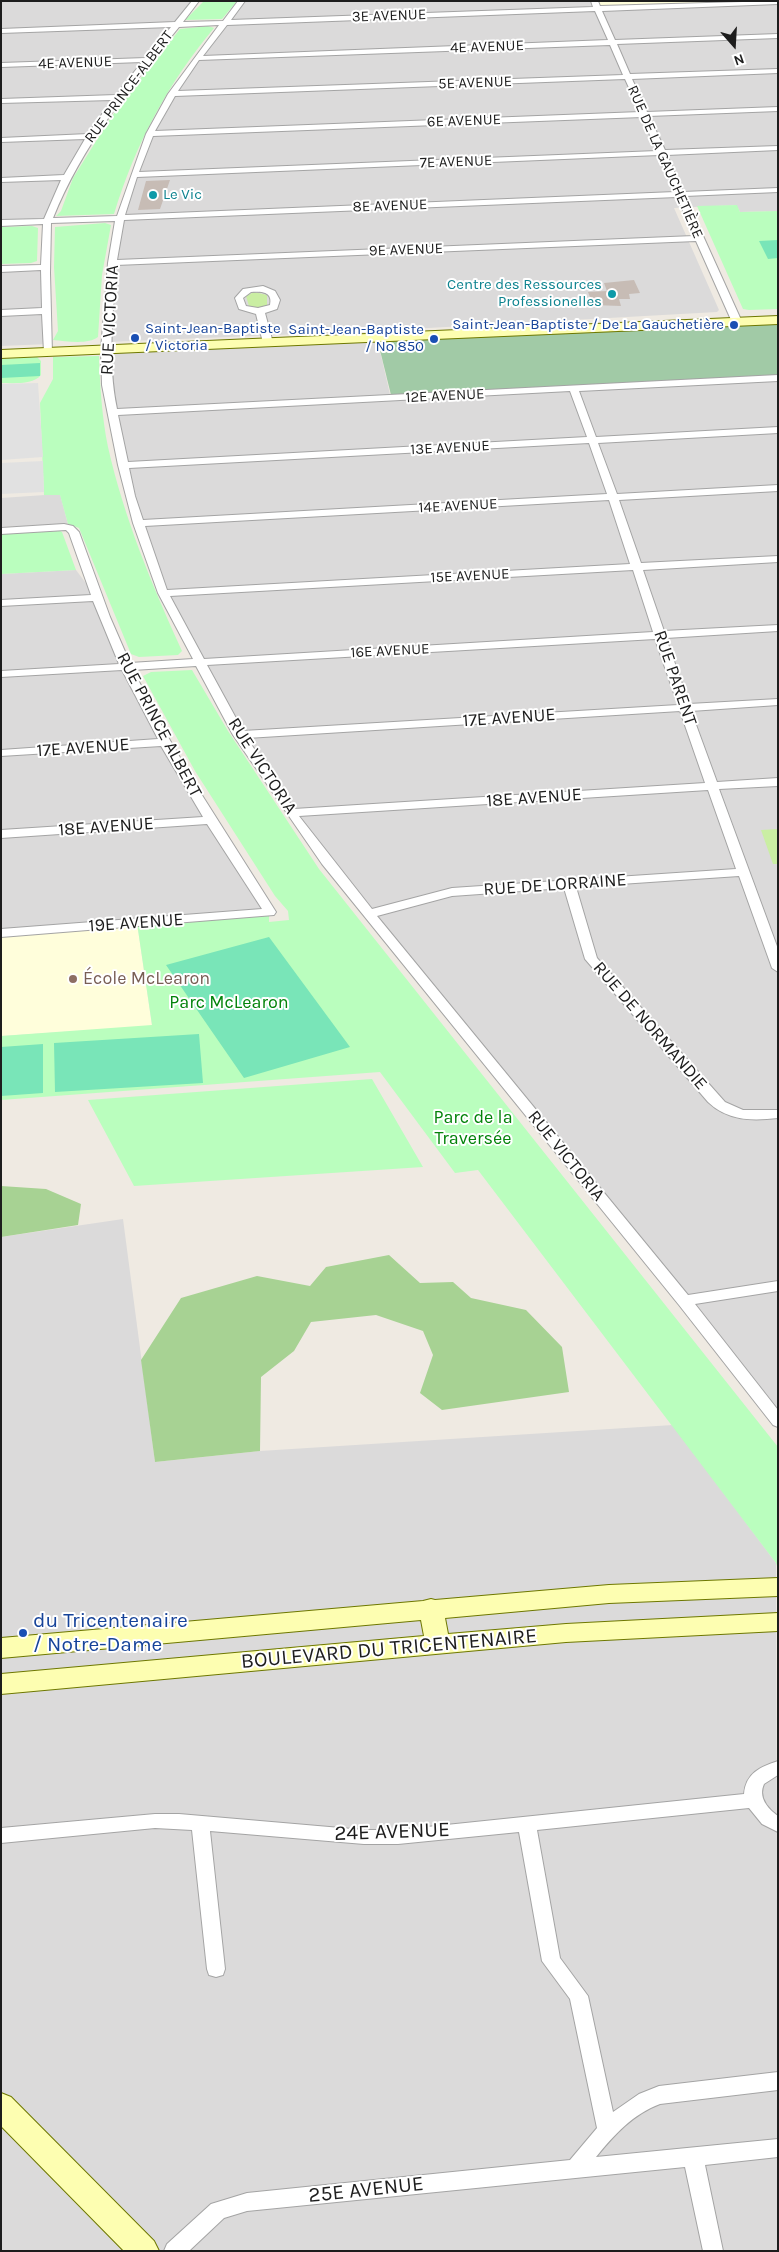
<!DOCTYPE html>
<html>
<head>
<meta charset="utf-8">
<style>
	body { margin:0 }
	#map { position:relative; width:779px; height:2252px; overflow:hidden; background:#efeae2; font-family:Karla,sans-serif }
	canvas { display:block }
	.frame { position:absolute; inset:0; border:2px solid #1d1d1d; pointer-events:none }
	.north { position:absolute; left:709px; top:20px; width:50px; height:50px; -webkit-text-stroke:4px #fff; paint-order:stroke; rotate:161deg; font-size:14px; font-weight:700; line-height:20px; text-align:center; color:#1d1d1d }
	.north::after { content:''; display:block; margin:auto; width:18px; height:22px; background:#1d1d1d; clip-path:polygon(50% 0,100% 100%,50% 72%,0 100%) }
</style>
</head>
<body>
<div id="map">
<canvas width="779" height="2252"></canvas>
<div class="frame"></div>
<div class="north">N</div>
</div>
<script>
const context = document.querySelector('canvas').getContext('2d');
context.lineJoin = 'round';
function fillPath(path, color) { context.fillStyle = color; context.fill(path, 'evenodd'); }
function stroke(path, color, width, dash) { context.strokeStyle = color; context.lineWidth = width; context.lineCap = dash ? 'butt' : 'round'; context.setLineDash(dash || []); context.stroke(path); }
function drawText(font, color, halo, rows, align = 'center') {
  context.font = font + ' Karla,sans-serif'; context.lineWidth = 4; context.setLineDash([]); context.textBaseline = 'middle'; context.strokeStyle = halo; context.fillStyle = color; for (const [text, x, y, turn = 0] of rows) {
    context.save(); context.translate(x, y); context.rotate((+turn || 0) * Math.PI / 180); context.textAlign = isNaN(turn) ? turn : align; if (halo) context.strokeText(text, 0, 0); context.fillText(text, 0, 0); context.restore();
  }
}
fillPath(new Path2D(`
	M1,1H196L90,136L48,220L1,225Z
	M242,1H778V211L740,212L736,205L674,208L719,310L717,312L374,331L107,342L112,263L134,175L172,94Z
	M46,267L49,344L1,346V269Z
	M377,338L391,399L778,379V1421L369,914L239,735L163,593L123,465L106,350Z
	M60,494L68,524L1,527V498Z
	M76,570L97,598L125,666L269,913L1,933V574Z
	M123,1219L155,1462L260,1451L673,1425L776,1563L778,2251H1V1237Z`), '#dbdada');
fillPath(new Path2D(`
	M594,1H778L597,9Z
	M137,923L152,1026L1,1036V933Z`), '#fffedb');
fillPath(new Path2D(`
	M254,292L267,295V306L259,308L249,306L246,296Z
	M778,829V864H773L761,830Z`), '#caeea3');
fillPath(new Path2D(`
	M1,1186L46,1189L81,1204L78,1225L1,1237Z
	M389,1255L420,1283L453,1282L471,1298L526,1310L562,1347L569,1392L442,1410L420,1393L433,1355L423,1331L376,1315L311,1322L294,1351L261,1377L260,1451L155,1462L141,1360L181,1298L257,1276L310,1286L326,1267Z`), '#a7d293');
fillPath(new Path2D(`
	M778,320V378L392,399L377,338Z`), '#a1caa6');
fillPath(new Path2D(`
	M204,1H237L222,19L185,20Z
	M208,26L214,28C168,83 135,145 114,214L56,216L61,211L73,178L108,122L124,99L180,29Z
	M737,205L740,212L778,211V309L749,310L743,309L697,206Z
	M105,223L111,225L102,275L98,337C88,345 66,341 53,340L58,331L54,267L55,227Z
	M32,226L38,228L37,261L31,263L1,264V227Z
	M99,356C100,386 102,418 108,447C124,518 152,585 182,651L178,655L139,657L131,654L79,528L68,524L60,495H44L40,403L53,379V357Z
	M37,357L41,361V375C33,385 13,383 1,383V359Z
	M60,531L62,532L76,570L1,574V534Z
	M192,670L228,731L319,869L778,1447V1569L776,1563L478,1170L455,1173L380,1072L1,1100V1036L152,1025L137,923L269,913V922L289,920L288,911L275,896L195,771L143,676L151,672Z
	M372,1079L423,1167L134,1186L88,1100Z`), '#bafebe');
fillPath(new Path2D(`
	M778,240V258L768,259L759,241Z
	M40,363V376L1,378V365Z
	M269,937L350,1047L244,1078L166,965Z
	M199,1034L203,1083L55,1092L54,1043Z
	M43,1044V1093L1,1096V1047Z`), '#79e5b8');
fillPath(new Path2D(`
	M38,383L43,457L1,460V384Z
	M43,461L44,492L1,494V463Z`), '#e1e1e1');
fillPath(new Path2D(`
	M170,180L160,209L138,210L146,181Z
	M634,280L640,293L629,294L630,299H619L621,306L593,305L588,292L607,291L604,283Z`), '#c7bcb5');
const street = new Path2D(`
	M192,1H199L183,22L223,21L238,1H245L231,20L593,7L591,1H598L600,6L778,1V4L602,11L615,40L778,34V38L617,44L630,74L778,69V73L632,79L647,112L778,107V111L649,116L665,150L778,146V150L667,155L683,192L778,188V192L685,196L742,322L740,324L732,322L696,241L116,265C113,314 107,361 117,409L778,375V381L579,391L596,437L778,427V433L598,443L617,494L778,485V491L619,500L641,563L778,556V562L643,570L664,631L778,625V631L666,638L689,704L778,699V705L691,711L717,782L778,778V786L719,789L778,949V972L772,968L739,876L576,887L597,958L725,1102L743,1110H778V1118C752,1121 728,1121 708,1102L585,959L564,888L452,896L377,916L688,1295L778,1281V1291L695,1304L778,1410V1427L773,1425L679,1305L322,864L233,735L196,666L133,670L164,730L200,792L276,912L274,915L1,937V929L262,909L207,824L1,838V830L203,817L161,746L1,756V750L158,739L122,670L1,677V671L119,664L93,601L1,606V600L91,595L69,533L66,530L1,534V528L64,524L73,526L79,532L110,617L130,663L193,659L158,593L133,523L118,465L102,385L101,350L108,263L115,221L51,223L50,273L52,354L44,352L42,314L1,316V310L42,308L41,270L1,272V266L41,265L43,224L1,226V220L44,219L61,180L1,182V178L64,175L85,139L1,142V138L88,134L112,100L1,103V99L116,95L142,62L1,67V63L146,58L171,27L1,33V29L175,22ZM595,11L608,40L203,56L227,25ZM219,25L168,94L146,134L117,216L53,218C83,144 129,88 179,27ZM610,45L623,75L178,91L199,60ZM625,79L640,112L155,131L175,96ZM642,117L657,151L139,172L153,136ZM659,155L675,192L125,215L137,177ZM677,197L694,236L117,260L124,220ZM570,391L587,437L128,462L118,415ZM589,443L607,494L143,520L135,496L129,468ZM609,500L630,564L167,590L145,526ZM633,570L653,632L204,659L170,596ZM655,639L678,705L243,731L207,665ZM680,711L705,783L294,809L247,738ZM708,790L736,869L452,888L372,909L299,816Z
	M263,286L275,291L280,300L277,309L265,313L273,343L268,346L263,343L256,314L239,309L235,298L243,289ZM251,292C262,291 273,292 270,305L258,308L246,306L243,298Z
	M778,1761V1775L764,1784C758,1797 767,1808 778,1816V1832L762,1824L749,1808L537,1830L560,1958L588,1996L613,2112L639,2094L659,2086L778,2072V2090L660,2104C633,2114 614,2135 596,2157L778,2139V2157L705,2165L723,2251H703L685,2167L247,2211L224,2218L189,2251H164L167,2244L211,2204L247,2193L570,2160L597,2128L570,1999L542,1961L519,1832L398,1844H364L210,1831L225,1969L223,1975L216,1977L209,1975L207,1969L192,1830L155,1828L1,1843V1828L155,1814H179L364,1830H398L744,1794C746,1773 760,1767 778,1761Z`);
const secondary = new Path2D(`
	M778,316V324L1,358V350Z
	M778,1578V1596L609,1603L445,1618L448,1634L566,1624L778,1613V1631L566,1642L1,1694V1674L424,1636L421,1620L1,1658V1638L423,1601L431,1599L435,1600L609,1585Z
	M1,2093L11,2097L154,2241L159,2251H124L1,2126Z`);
stroke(street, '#a4a4a4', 2);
stroke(secondary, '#6e7800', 2);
fillPath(street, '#fff');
fillPath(secondary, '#fdfeb1');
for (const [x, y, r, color] of [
	[153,195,5,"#0f9aa8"],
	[612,294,5,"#0f9aa8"],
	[734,325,5,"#1a4fb4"],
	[135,338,5,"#1a4fb4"],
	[434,339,5,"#1a4fb4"],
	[73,979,5,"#8d6e63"],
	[23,1633,5,"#1a4fb4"]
]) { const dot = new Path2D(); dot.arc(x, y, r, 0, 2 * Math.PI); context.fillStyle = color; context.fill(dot); stroke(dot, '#fff', 2); }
drawText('15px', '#1d1d1d', '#fff', [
	["3E AVENUE",389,16,-2],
	["4E AVENUE",487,47,-2],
	["4E AVENUE",75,63,-2],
	["5E AVENUE",475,83,-2],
	["RUE PRINCE-ALBERT",129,87,-53],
	["6E AVENUE",464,121,-2],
	["7E AVENUE",456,162,-2],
	["RUE DE LA GAUCHETIÈRE",665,162,66],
	["8E AVENUE",390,206,-2],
	["9E AVENUE",406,250,-2],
	["12E AVENUE",445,396,-3],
	["13E AVENUE",450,448,-3],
	["14E AVENUE",458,506,-3],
	["15E AVENUE",470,576,-3],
	["16E AVENUE",390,651,-3]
]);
drawText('15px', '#0d838f', '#fff', [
	["Le Vic",163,195],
	["Centre des Ressources",602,285,"right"],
	["Professionelles",602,302,"right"]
], 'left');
drawText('15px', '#164399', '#fff', [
	["Saint-Jean-Baptiste / De La Gauchetière",724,325],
	["Saint-Jean-Baptiste",145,329,"left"],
	["/ Victoria",145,346,"left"],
	["Saint-Jean-Baptiste",424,330],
	["/ No 850",424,347]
], 'right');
drawText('18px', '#1d1d1d', '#fff', [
	["RUE VICTORIA",110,320,-87],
	["RUE PARENT",675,678,71],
	["17E AVENUE",509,718,-4],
	["RUE PRINCE ALBERT",159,725,62],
	["17E AVENUE",83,748,-4],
	["RUE VICTORIA",262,766,57],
	["18E AVENUE",534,798,-4],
	["18E AVENUE",106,827,-4],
	["RUE DE LORRAINE",555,885,-4],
	["19E AVENUE",136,923,-4],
	["RUE DE NORMANDIE",650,1026,49],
	["RUE VICTORIA",566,1156,51]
]);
drawText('18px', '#785e54', '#fff', [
	["École McLearon",83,979]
], 'left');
drawText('18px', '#03830a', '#fff', [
	["Parc McLearon",229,1003],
	["Parc de la",473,1118],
	["Traversée",473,1139]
]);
drawText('21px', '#164399', '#fff', [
	["du Tricentenaire",33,1621],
	["/ Notre-Dame",33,1645]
], 'left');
drawText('21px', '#1d1d1d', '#fff', [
	["BOULEVARD DU TRICENTENAIRE",389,1649,-5],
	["24E AVENUE",392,1832,-2],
	["25E AVENUE",366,2190,-6]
]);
</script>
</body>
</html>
